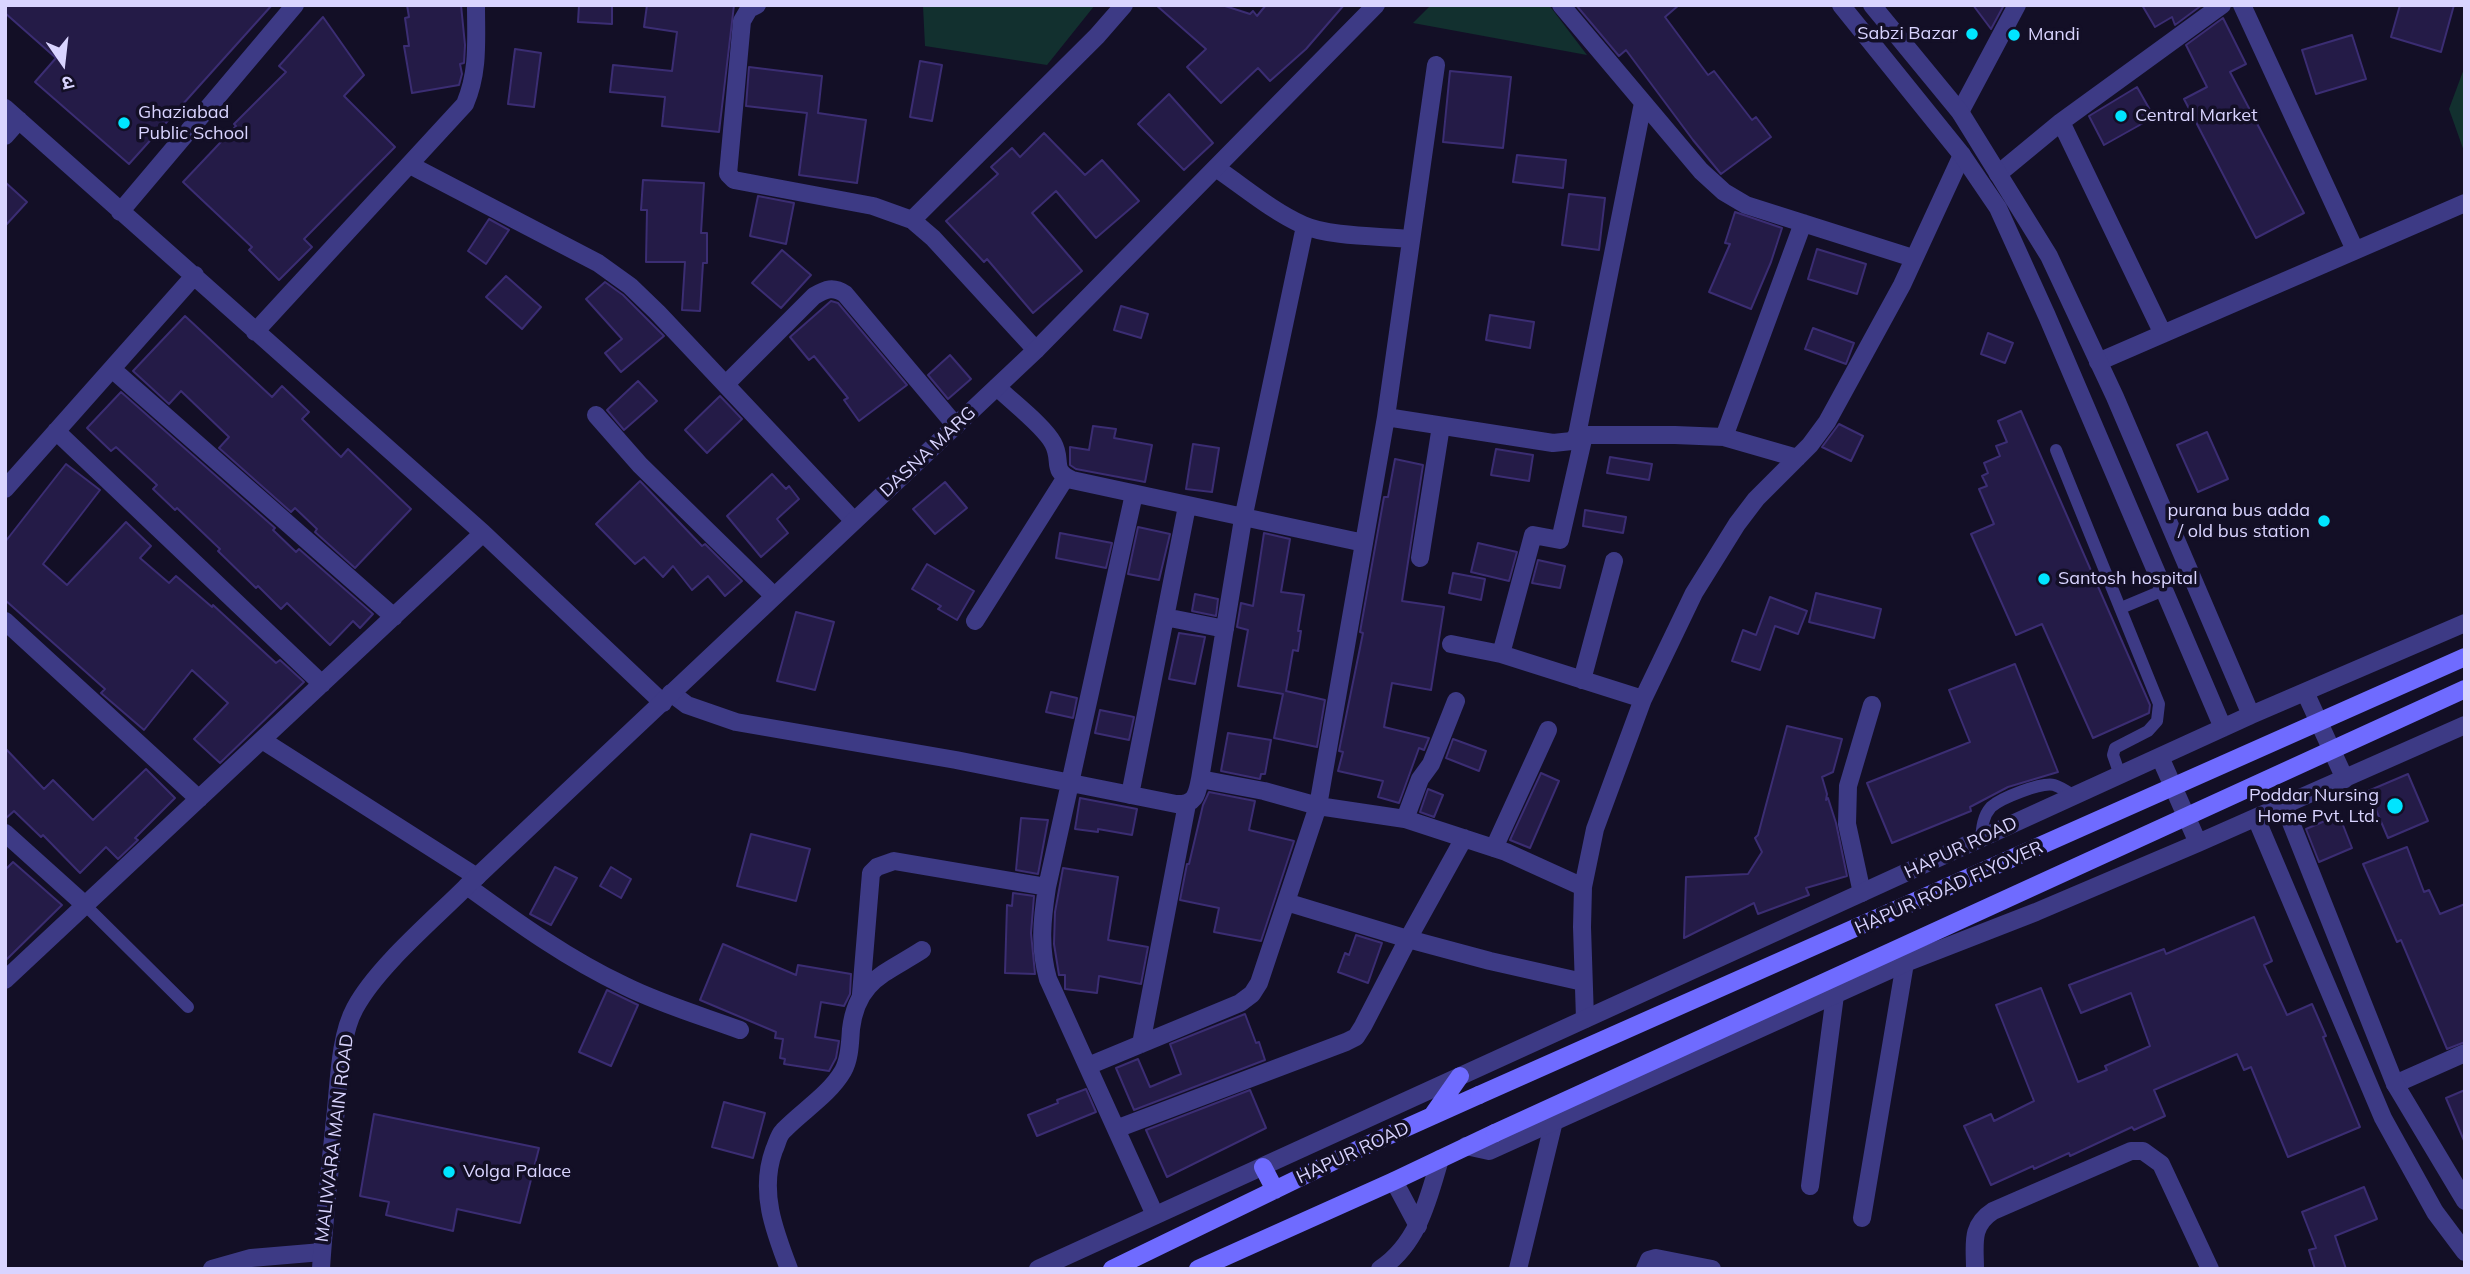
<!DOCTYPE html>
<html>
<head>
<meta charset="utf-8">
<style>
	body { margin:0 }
	#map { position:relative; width:2470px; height:1274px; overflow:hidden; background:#130f26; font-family:Mulish,"Noto Sans Devanagari",sans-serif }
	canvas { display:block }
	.frame { position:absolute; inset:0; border:7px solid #d9d4ff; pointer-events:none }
	.north { position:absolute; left:28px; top:28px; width:70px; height:70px; -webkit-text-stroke:5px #130f26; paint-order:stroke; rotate:166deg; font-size:19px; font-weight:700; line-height:28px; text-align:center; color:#d9d4ff }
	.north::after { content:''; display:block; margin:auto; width:24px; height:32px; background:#d9d4ff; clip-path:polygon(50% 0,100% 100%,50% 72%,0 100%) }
</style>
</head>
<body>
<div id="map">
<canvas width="2470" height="1274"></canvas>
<div class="frame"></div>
<div class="north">उ</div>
</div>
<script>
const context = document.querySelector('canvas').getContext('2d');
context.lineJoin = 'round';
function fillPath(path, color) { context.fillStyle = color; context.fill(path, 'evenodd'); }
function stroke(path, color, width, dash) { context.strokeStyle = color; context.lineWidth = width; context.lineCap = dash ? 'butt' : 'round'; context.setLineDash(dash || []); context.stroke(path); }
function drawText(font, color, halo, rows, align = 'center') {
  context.font = font + ' Mulish,sans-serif'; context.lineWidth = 7; context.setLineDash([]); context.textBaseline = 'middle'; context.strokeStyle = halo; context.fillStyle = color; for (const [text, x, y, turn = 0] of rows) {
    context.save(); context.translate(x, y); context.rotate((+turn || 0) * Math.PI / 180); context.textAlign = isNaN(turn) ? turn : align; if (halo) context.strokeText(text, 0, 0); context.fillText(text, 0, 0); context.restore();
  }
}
fillPath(new Path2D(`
	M1095,5L1047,65L925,46L923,6Z
	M1431,5H1549L1587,55L1413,23Z
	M2465,66V154L2449,109Z`), '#12302f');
const building = new Path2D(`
	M5,5H272L129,164L35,82L56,58L5,13Z
	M407,5H461L465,45L464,63L460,64L462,74L459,85L412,93L404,46H409L405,18L409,17Z
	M579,5H612V24L578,22Z
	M647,5H734L719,132L662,126L665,97L610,92L613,65L672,71L677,32L644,27Z
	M1156,5H1222L1250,14L1253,11L1257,16L1266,5H1344L1306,49L1270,81L1258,68L1221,103L1187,67L1206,49Z
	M1576,5H1679L1665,17L1708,75L1714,71L1752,120L1756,117L1771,137L1721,174L1693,140L1626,50L1619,56Z
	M1973,5H2004L1991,29Z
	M2142,5H2202L2175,25L2172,17L2155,27Z
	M2400,5H2454L2441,52L2391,37Z
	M323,17L364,75L344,96L395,147L304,239L312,247L279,280L249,250L252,247L183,182L236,126L234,124L286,72L279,66Z
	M2223,18L2246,64L2230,72L2304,213L2256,238L2184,99L2207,87L2186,45Z
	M2352,35L2366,79L2316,94L2302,50Z
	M515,49L541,53L534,107L508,104Z
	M920,61L942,65L932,121L910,117Z
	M749,67L822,76L818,113L866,120L857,183L799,175L807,113L746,106Z
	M1450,71L1511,77L1503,148L1443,142Z
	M2137,87L2154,117L2104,145L2089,116Z
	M1169,94L1213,143L1184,170L1138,124Z
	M1044,133L1085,175L1102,160L1139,201L1096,238L1056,191L1032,213L1082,271L1033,313L987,259L984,262L946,221L998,174L991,167L1012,148L1020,157Z
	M1517,155L1566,160L1563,188L1513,182Z
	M643,180L704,183L701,233H707V263H703L700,311L682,310L685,262H646L647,210H641Z
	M5,182L27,202L5,226Z
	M1569,194L1605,198L1599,250L1562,245Z
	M758,196L794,203L786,244L750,236Z
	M1735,212L1782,228L1771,262L1751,309L1709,292L1730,244L1725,243Z
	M489,219L509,230L486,264L468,251Z
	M1817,249L1866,264L1857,294L1808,279Z
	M782,250L811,275L781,308L752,283Z
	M506,276L541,307L522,329L486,297Z
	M605,282L623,295L664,336L621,372L605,353L622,339L586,299Z
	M831,301L838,303L907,385L859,421L844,400L848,398L814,356L809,360L790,337Z
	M1121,306L1148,314L1141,338L1114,330Z
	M1490,315L1534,322L1530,348L1486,340Z
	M185,316L272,397L282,386L309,412L302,419L341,457L348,449L411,509L355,568L315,532L317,529L295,508L291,512L219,448L229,437L181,391L169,404L133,371Z
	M1813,328L1854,343L1846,364L1805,349Z
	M1988,333L2013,343L2005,363L1981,354Z
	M950,355L971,379L948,399L928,375Z
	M638,381L657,401L624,430L607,410Z
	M121,392L275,528L273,530L296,552L299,549L373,614L360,628L353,621L330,645L287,603L281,609L258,586L256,588L218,551L220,549L177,508L175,510L153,489L157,485L116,447L111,451L87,428Z
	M720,396L742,419L707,453L685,430Z
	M2021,411L2150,705L2149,713L2093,738L2042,624L2016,635L1971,534L1994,524L1979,489L1987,486L1982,476L1988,473L1984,463L2000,456L1996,446L2007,442L1998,421Z
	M1839,424L1863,436L1851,461L1822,447Z
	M1093,426L1116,429L1114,438L1152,445L1145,482L1076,469L1070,465V447L1089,450Z
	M2207,432L2228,479L2198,492L2177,445Z
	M1193,444L1219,448L1212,492L1186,489Z
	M1496,449L1533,455L1529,481L1491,475Z
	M1610,457L1652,464L1649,480L1607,473Z
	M1395,459L1423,465L1402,601L1444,607L1431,690L1392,683L1384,727L1429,738L1424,750L1419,748L1399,803L1378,797L1383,781L1338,771L1343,752L1339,751L1363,633L1360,632L1384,497H1388Z
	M66,464L100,490L43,564L67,585L126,522L151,546L140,558L169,583L176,576L212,607L213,605L276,663L280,660L304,682L220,763L194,739L228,703L192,670L144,730L101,693L105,689L5,600V542Z
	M772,474L786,489L789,486L799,499L777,519L788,533L761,557L727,516Z
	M640,481L702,546L705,544L742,581L725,596L708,576L692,590L673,566L663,577L644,557L635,564L596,524Z
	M945,482L967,508L935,534L913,509Z
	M1585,510L1626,517L1623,533L1583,526Z
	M1138,527L1170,534L1159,580L1128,574Z
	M1060,533L1112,543L1106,568L1056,558Z
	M1264,533L1290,539L1281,592L1304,595L1298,631H1301L1298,651L1293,650L1286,691L1325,700L1317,747L1274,738L1283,694L1238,686L1248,630L1237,627L1241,603L1253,606Z
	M1478,543L1517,552L1509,581L1471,572Z
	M1538,560L1565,566L1560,588L1532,583Z
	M927,564L974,591L957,620L938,609L941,606L912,589Z
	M1453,573L1485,579L1481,600L1449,593Z
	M1816,593L1881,609L1874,638L1809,622Z
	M1195,594L1218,599L1216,616L1192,611Z
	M1770,597L1807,611L1798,634L1775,626L1760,670L1732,661L1743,630L1756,635Z
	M796,612L834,622L815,690L777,681Z
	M1179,633L1205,637L1195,684L1169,679Z
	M2015,664L2058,772L2008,787L1970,807L1971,811L1892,843L1867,783L1970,742L1949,690Z
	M1051,692L1077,698L1073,718L1046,712Z
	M1100,710L1134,717L1129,740L1095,733Z
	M1787,726L1842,739L1833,772L1822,777L1827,794L1826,800L1828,798L1836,823L1847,876L1806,888L1809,895L1758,914L1754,903L1684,938L1686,877L1748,874L1762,852L1755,838L1758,835Z
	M1228,733L1271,740L1265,774H1261L1260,779L1221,771Z
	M1453,739L1486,751L1479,771L1446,758Z
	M5,748L44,789L53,780L93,820L146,769L175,798L135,838L138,840L118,859L106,847L80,873L43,835L41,837L14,811L5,819Z
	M1541,773L1559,781L1530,848L1510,840Z
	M2408,774L2428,821L2388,838L2368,791Z
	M1428,789L1443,795L1434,817L1420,812Z
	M1209,792L1255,801L1249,830L1294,841L1261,941L1214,932L1219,908L1180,900L1187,864H1189L1203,805Z
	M1080,798L1137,809L1132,835L1098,829V832L1075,829Z
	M2339,815L2352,848L2319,862L2306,829Z
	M1021,818L1048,820L1038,874L1016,870Z
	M751,834L810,849L796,901L737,886Z
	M2407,847L2424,892L2429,890L2440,914L2465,904V1042L2447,1049L2401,940L2397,942L2363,864Z
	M13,862L62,905L5,961V870Z
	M555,867L577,878L551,925L530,914Z
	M611,867L631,879L621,898L600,886Z
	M1063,868L1118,877L1108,940L1148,947L1141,984L1099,976L1097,993L1065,989V975H1059L1054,944L1055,912Z
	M1013,893L1034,896L1031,933L1035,974L1005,973L1007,905L1012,906Z
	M2254,917L2272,961L2264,965L2287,1015L2312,1004L2326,1036L2323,1037L2360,1127L2288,1157L2251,1067L2244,1070L2237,1054L2154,1090L2165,1116L2134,1130L2132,1127L2070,1156L2069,1153L2034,1169L2033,1166L1991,1185L1964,1126L1991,1114L1994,1121L2034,1101L1996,1005L2041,988L2078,1082L2107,1070L2105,1066L2150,1046L2131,993L2081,1013L2069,985L2164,949L2166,954Z
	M1356,935L1382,943L1368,983L1338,972L1345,953L1349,955Z
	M723,944L796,975L798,965L851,974L850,994L844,1006L821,1002L815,1037L839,1041L836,1058L829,1071L784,1064L785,1059L780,1058L783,1039L775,1038L776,1032L700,1000Z
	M607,990L638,1005L611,1066L579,1052Z
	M1245,1014L1256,1043L1259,1042L1265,1060L1134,1110L1116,1068L1138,1059L1150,1087L1181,1074L1170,1044Z
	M1086,1089L1096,1112L1037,1136L1028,1115L1058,1103L1057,1100Z
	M1250,1090L1266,1128L1167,1177L1146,1130Z
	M2465,1090V1143L2446,1098Z
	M724,1102L765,1113L753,1158L712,1147Z
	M374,1114L539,1148L520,1223L457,1209L453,1231L386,1215L389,1202L360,1196Z
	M2364,1187L2377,1219L2335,1236L2346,1269H2315L2309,1250L2316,1248L2302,1212Z`);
fillPath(building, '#241b47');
stroke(building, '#3b2d73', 2);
stroke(new Path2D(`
	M2056,450L2159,704L2157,721L2148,731L2115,748L2113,755L2120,775
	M2121,608L2164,590
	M1981,839C1982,827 1983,816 1991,807C2001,798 2041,782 2054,785C2061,787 2068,792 2074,796
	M85,905L188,1007`), '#3d3a85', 12);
stroke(new Path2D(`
	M757,5L749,9L742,21L728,174L734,180L873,206L912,220L933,238L1036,350
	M1561,5L1701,171L1724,192L1746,205L1913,258
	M2242,5L2355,250
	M5,108L483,533L663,703
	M1960,112L2017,5
	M2061,122L2163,334
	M5,136L19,120
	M410,165L598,263L630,286L658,313L854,521
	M1216,168C1244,187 1272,211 1303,225C1329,237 1381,236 1411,239
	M1998,174L2061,122L2222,5
	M120,212L295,5
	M912,220L1097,36L1124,5
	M255,332L465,104C479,71 476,41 476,5
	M2098,362L2465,203
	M112,369L394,617
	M726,384L814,296C826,289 833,286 845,294L956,426
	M997,387C1012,402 1044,426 1053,443C1063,461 1050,470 1072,480L1364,543
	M596,415L640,465L774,596
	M1386,417L1553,443L1572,441L1577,435L1643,103
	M56,431L322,684
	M1577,435H1675L1724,437L1797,458
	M1584,435L1560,540L1533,535L1501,654L1643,699
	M1724,437L1803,223
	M5,489L195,275
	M1134,494L1047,887C1042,919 1039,947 1048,979L1155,1215
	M1420,558L1441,426
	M1165,617L1225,629
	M5,621L199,799
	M975,621L1066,477
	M1451,644L1501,654
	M1582,680L1614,561
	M671,693L687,705L736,722L956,760L1176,804C1195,805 1197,795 1200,779L1264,791L1318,806L1405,819L1506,852L1583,887
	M262,740L477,877
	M1200,779L1243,519L1305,226
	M1130,795L1187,506
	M1405,819L1420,779L1431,764L1456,701
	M5,833L85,905
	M1494,848L1548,730
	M467,886C518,923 568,959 625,986C661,1004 702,1016 740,1030
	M1862,893L1847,824L1848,786L1872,705
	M1286,902L1408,939L1464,838
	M5,980L483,533
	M861,994L871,873L877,867L894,861L1047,887
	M1585,1019L1582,927L1583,887L1595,829L1643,699L1694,593L1737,524L1756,499L1810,445L1827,422L1902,285L1962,155
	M1141,1044L1187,804
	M1088,1066L1240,1003L1252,994L1259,983L1318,806L1386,417L1436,65
	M2395,1084L2465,1053
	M1116,1129L1346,1042L1356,1037L1363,1026L1408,939L1490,961L1583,982
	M1810,1186L1835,995
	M1862,1218L1905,963
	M212,1269L251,1258L322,1252
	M789,1269C774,1230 759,1191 774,1150C777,1144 778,1136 783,1131C802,1111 829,1095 843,1071C850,1059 850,1042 851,1029C857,980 885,974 922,950
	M1518,1269L1554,1121
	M1645,1269L1649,1260L1656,1258L1712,1269
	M1975,1269C1975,1244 1970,1226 1993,1211L2131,1151H2143L2161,1164L2210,1269`), '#3d3a85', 18);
stroke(new Path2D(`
	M1841,5L1962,155L1998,208L2047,316L2223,728
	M1872,5L1960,112L2049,256L2115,397L2251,715
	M2305,692L2345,779
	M2160,757L2198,843
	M2284,805L2395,1084L2465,1201
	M2256,818L2383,1118L2435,1212L2465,1252
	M1466,1146L1489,1151L1905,963L2036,912L2198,843L2465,725
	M1394,1181L1418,1226
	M321,1269C324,1219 330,1169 335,1119C339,1086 339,1037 355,1008C377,967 433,920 467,886L1036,350L1376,5
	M1038,1269L2251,715L2465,623
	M1380,1269C1418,1244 1428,1200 1440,1159`), '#3d3a85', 18);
stroke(new Path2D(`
	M1432,1116L1460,1076
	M1263,1167L1275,1190
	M1112,1269L1363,1147L1479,1095
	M1198,1269L1394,1181L1495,1133`), '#6f6bff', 18);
stroke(new Path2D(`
	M1479,1095L2465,657
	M1495,1133L2465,689`), '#6f6bff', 18);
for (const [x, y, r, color] of [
	[1972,34,7,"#00e5ff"],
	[2014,35,7,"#00e5ff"],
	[2121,116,7,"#00e5ff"],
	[124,123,7,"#00e5ff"],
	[2324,521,7,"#00e5ff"],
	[2044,579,7,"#00e5ff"],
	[2395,806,9,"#00e5ff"],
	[449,1172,7,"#00e5ff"]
]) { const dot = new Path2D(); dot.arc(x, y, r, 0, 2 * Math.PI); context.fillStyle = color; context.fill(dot); stroke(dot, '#130f26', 2.5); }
drawText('18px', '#d9d4ff', '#130f26', [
	["Sabzi Bazar",1958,34,"right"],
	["Mandi",2028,35],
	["Ghaziabad",138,113],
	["Public School",138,134],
	["Central Market",2135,116],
	["purana bus adda",2310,511,"right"],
	["/ old bus station",2310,532,"right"],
	["Santosh hospital",2058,579],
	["Poddar Nursing",2379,796,"right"],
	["Home Pvt. Ltd.",2379,817,"right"],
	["Volga Palace",463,1172]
], 'left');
drawText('18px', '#d9d4ff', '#130f26', [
	["DASNA MARG",928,452,-43],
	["HAPUR ROAD",1961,848,-25],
	["HAPUR ROAD FLYOVER",1949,888,-24],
	["MALIWARA MAIN ROAD",335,1138,-83],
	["HAPUR ROAD",1353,1153,-25]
]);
</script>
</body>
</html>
